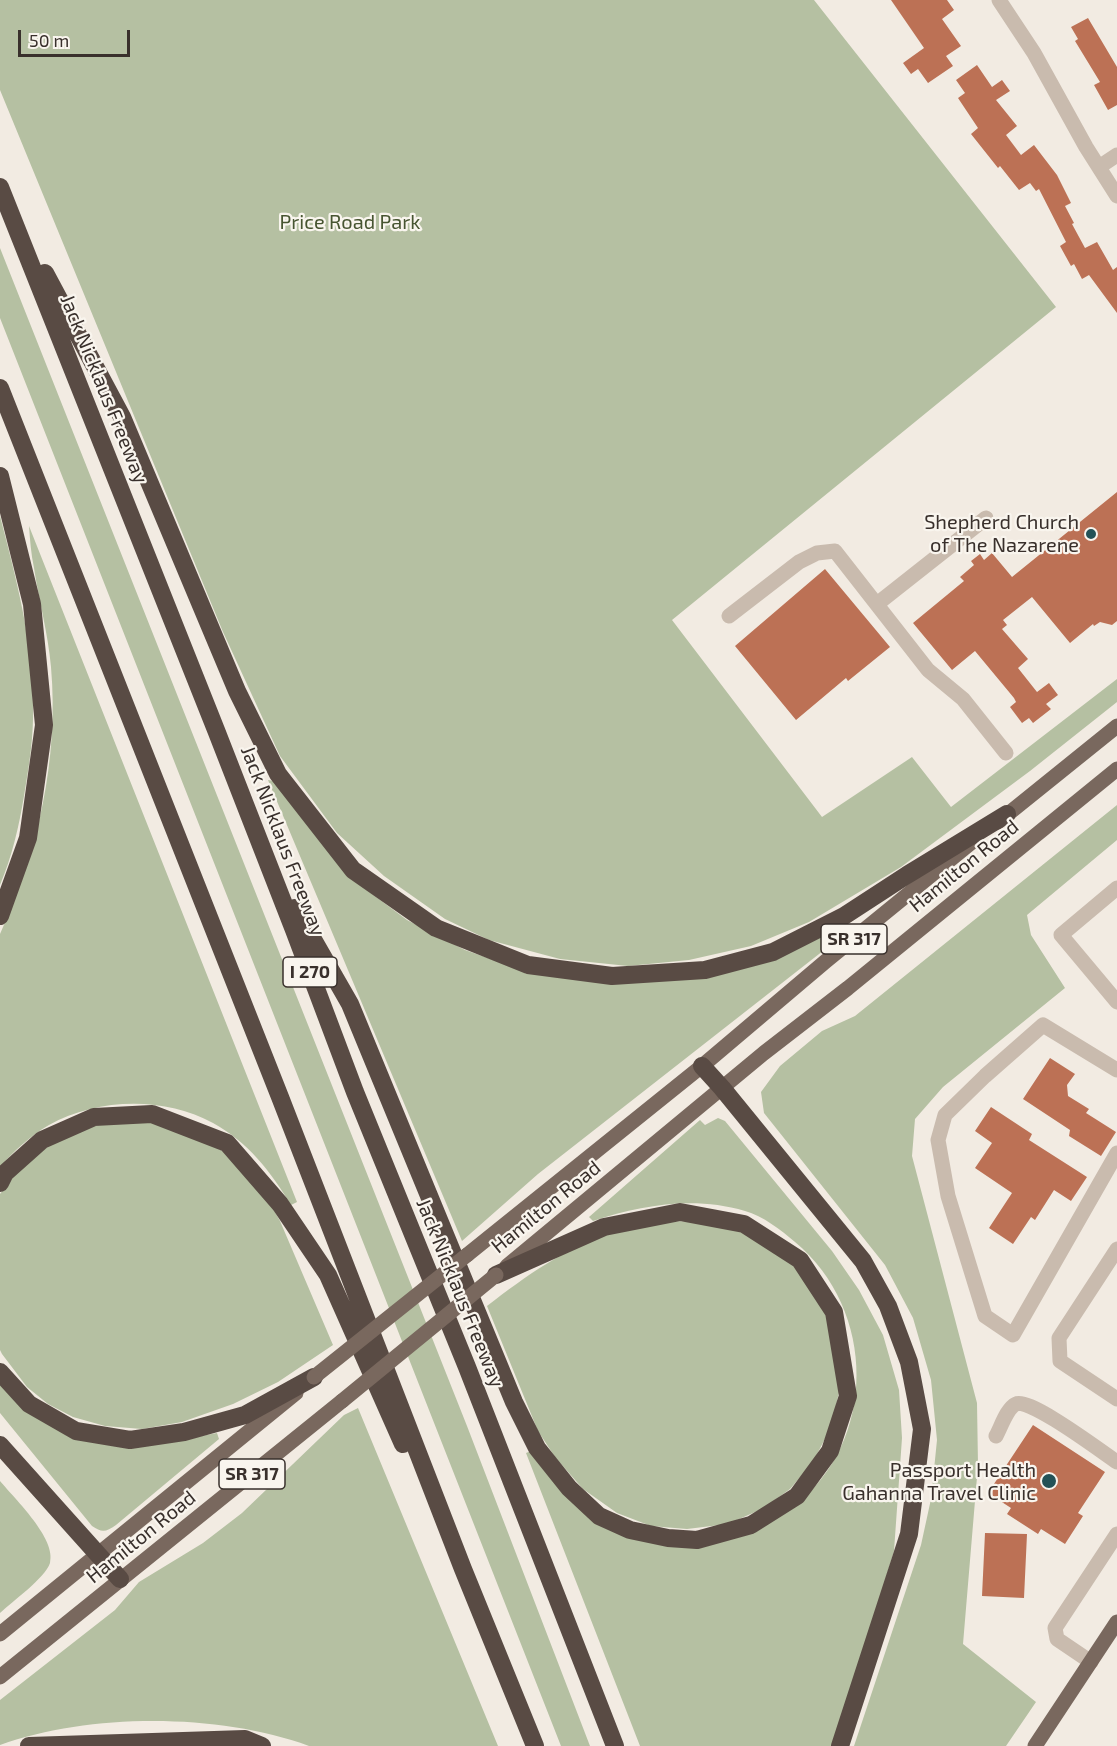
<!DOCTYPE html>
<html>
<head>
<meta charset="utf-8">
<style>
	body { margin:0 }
	#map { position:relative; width:1117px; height:1746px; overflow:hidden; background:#f2ebe2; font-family:"Exo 2",sans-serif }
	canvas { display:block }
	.scale { position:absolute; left:18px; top:30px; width:112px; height:27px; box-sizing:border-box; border:3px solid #39302c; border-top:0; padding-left:8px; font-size:18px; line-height:21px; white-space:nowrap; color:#39302c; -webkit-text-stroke:4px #f9f5ee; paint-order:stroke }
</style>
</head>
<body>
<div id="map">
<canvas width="1117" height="1746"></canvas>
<div class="scale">50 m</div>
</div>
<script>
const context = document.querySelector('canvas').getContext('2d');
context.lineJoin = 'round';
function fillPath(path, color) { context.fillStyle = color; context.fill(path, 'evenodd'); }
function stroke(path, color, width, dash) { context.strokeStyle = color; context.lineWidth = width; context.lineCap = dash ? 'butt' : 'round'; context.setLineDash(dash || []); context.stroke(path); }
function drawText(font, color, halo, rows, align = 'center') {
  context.font = font + ' "Exo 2",sans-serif'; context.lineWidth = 4.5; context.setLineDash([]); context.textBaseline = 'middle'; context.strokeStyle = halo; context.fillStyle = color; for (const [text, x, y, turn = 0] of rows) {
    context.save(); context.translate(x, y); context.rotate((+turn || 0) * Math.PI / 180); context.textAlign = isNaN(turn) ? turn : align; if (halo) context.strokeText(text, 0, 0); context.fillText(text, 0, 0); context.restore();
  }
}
fillPath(new Path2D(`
	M0,0H814L1056,307L672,620L822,817L912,757L951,807L1117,679V702L1030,771L901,867L809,922L751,946L689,960L628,966L560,959L489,940L445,919L384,876L337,833L280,756L223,632L0,90Z
	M0,248L467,1426L590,1746H561L0,318Z
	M0,516C16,578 33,641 33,705C34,736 29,766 24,796C19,826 12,857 0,885Z
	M29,526L297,1202L291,1205C271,1172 248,1142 213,1123C164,1096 97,1098 49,1125C30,1136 14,1151 0,1167V934C38,851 59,759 51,667C48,633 39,601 34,568C31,554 30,540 29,526Z
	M268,780L274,781L360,885L407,920L465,950L528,972L639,982L847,923L851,929L538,1174L462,1241Z
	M1117,805V840L1027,915L1031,935L1065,988L943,1087L915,1119L912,1156L977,1403L978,1465L963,1644L1036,1702L1006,1746H854L921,1545L931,1499L937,1440L931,1380L913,1318L885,1265L764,1113L761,1092L780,1066L822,1031L855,1016Z
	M718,1118L725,1121L832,1251L859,1290L883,1335L899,1390L902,1438L894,1551L835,1746H640L526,1453L531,1451L561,1489L681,1545C708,1536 736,1527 763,1518C772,1515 785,1513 793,1507C878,1442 877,1310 795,1242C781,1230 763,1216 745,1211C694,1196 642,1205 593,1221L589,1217L700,1120L705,1125Z
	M143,1120L168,1124L229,1154L266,1196L280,1221L333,1345L278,1382L233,1404L182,1422L142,1429L105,1426L73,1417L48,1404L27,1387L2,1354L0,1350V1194L16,1173L33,1157L58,1140L83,1128L113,1122Z
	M668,1221L710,1222L745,1230L796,1265L829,1316L839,1392L832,1425L813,1462L790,1489L764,1508L728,1524L687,1529L651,1526L617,1513L583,1489L555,1457L538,1431L487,1306C526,1276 566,1247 614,1232C631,1227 650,1225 668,1221Z
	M0,1383L29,1411L158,1444L217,1433L219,1439L116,1525C106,1532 102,1533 92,1526L0,1413Z
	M358,1408L498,1746H309C218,1713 91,1713 0,1745V1700L115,1610L139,1582L203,1543L242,1513L344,1415Z
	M0,1481C15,1499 57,1539 50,1563C45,1578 13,1601 0,1613Z`), '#b5c0a2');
fillPath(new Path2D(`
	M891,0H947L954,10L942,19L961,46L946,56L953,66L928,83L918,69L911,74L903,63L924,48Z
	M1088,18L1117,67V105L1108,110L1094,85L1100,82L1075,41L1078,39L1071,27Z
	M977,65L992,87L1002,80L1010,91L996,100L1017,126L1006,135L1021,155L1034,145L1057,175L1071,203L1065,206L1074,223L1072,224L1085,248L1097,242L1113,270L1117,267V313L1089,275L1082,279L1074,264L1071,266L1060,246L1066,242L1039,189L1036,191L1030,183L1019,190L1000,166L998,168L971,134L978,128L958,98L965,93L956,80Z
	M1117,492V621L1112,625L1100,622L1094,626L1093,624L1070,643L1032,597L1003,620L1007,625L1002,629L1028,659L1018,668L1037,692L1049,683L1058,695L1046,704L1051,709L1033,723L1029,718L1022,723L1010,707L1016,702L1014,698L975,651L952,670L913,623L964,581L960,577L974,565L971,561L980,554L984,560L992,553L1012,577Z
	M825,569L890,647L848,681L846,678L796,720L735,646Z
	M1050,1058L1075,1074L1067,1085L1068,1096L1089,1109L1086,1113L1116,1132L1101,1156L1069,1136L1070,1130L1023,1099Z
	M991,1107L1032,1134L1029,1140L1087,1177L1071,1201L1054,1190L1035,1220L1031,1217L1013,1244L989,1228L1012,1193L975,1168L992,1143L975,1131Z
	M1033,1425L1105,1472L1078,1513L1083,1516L1065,1544L1041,1529L1038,1534L1007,1514L1011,1508L988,1493Z
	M985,1533L1027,1534L1024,1598L982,1596Z`), '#bc7155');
stroke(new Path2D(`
	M999,0L1034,53L1086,147L1117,196
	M1099,167L1117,155
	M877,604L986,518
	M729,616L799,562L817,553L835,551L928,670L963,699L1006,753
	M1117,888L1061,935L1117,1002
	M1117,1070L1043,1025L985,1076L945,1115L938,1140L948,1196L985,1316L1013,1335L1117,1153
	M1117,1249L1059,1338L1060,1361L1117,1399
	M996,1436C1001,1427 1007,1408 1016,1404C1029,1397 1102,1452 1117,1462
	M1091,1662L1057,1639L1055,1628L1117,1534`), '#c9bbae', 15);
stroke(new Path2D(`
	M998,822L1117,726
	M467,1255L702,1066L826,961L972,842
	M507,1266L764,1053L848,988L1117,769
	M0,1634L296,1393
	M0,1677L342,1401
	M1035,1746L1117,1622`), '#79685e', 15);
stroke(new Path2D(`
	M0,187L216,730L294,930L355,1092L467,1367L615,1746
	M45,273L122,417L237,691L278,774L353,870L436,928L528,965L612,976L705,970L773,952L844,916L907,875L1007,814
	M0,388L280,1097L463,1569L535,1746
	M0,476L32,604L44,725L28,838L0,916
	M295,908L350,1004L514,1402L537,1448L569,1488L599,1516L630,1530L668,1538L697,1540L751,1525L797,1496L830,1451L848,1396L834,1312L800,1260L744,1224L680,1212L604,1227L496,1275
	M702,1066L722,1088L863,1261L888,1306L909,1362L922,1429L909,1534L840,1746
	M0,1183L5,1173L42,1140L94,1117L152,1114L227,1143L280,1204L328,1275L403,1444
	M0,1372L29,1404L76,1431L130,1440L184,1432L245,1415L314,1377
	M0,1445L120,1579
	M29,1746L245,1739L262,1746`), '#594b44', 18);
stroke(new Path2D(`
	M314,1377L467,1255
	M342,1401L496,1275`), '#79685e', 15);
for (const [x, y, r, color] of [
	[1091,534,6,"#245257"],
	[1049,1481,8,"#245257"]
]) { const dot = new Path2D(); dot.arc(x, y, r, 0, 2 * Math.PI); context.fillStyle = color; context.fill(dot); stroke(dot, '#f9f5ee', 2); }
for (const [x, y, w] of [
	[854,939,66],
	[310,972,54],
	[252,1474,66]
]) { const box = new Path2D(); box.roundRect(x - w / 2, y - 15, w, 30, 4.5); context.fillStyle = '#f9f5ee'; context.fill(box); stroke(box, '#39302c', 1.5); }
drawText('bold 18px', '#39302c', null, [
	["SR 317",854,939],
	["I 270",310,972],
	["SR 317",252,1474]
]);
drawText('20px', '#475531', '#f9f5ee', [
	["Price Road Park",350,222]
]);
drawText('20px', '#39302c', '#f9f5ee', [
	["Jack Nicklaus Freeway",104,389,68],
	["Jack Nicklaus Freeway",283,841,69],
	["Hamilton Road",964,866,-39],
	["Hamilton Road",546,1207,-39],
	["Jack Nicklaus Freeway",460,1293,68],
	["Hamilton Road",141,1537,-39]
]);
drawText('20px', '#39302c', '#f9f5ee', [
	["Shepherd Church",1079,522],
	["of The Nazarene",1079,545],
	["Passport Health",1036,1470],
	["Gahanna Travel Clinic",1036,1493]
], 'right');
</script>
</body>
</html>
